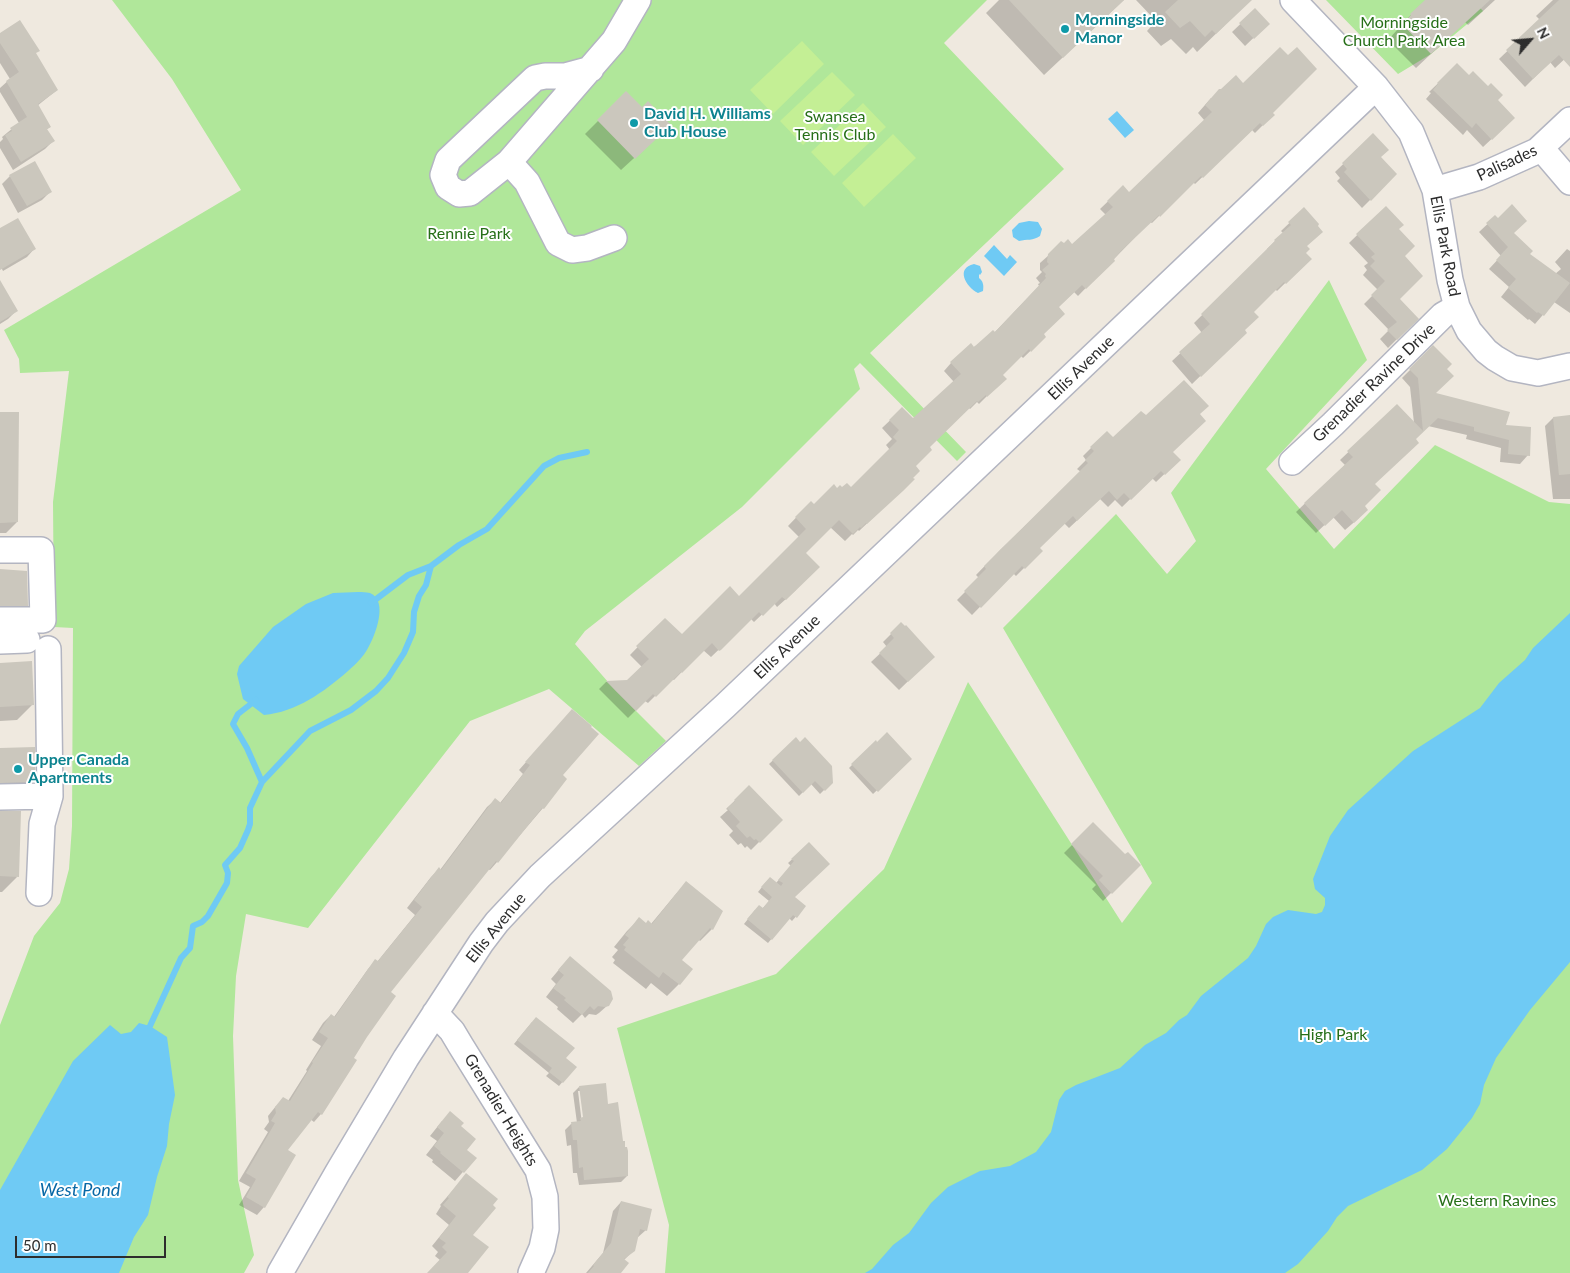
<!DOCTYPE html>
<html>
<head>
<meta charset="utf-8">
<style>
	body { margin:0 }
	#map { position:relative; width:1570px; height:1273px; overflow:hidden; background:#efe9df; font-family:Lato,sans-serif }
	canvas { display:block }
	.north { position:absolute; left:1505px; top:15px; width:50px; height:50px; -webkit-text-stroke:4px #fff; paint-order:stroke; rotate:63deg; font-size:14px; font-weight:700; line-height:20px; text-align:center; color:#2d2d2d }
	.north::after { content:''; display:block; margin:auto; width:18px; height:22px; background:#2d2d2d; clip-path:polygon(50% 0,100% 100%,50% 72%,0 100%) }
	.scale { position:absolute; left:15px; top:1236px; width:151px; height:22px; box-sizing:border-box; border:2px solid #2d2d2d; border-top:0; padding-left:6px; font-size:15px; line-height:18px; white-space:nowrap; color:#2d2d2d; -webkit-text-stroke:4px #fff; paint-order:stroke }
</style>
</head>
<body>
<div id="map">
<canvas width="1570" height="1273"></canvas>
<div class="north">N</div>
<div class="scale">50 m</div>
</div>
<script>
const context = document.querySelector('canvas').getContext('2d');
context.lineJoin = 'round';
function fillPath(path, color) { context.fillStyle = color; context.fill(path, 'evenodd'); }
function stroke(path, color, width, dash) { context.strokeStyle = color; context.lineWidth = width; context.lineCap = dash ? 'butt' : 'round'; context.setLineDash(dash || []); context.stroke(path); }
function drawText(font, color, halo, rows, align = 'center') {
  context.font = font + ' Lato,sans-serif'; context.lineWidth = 4; context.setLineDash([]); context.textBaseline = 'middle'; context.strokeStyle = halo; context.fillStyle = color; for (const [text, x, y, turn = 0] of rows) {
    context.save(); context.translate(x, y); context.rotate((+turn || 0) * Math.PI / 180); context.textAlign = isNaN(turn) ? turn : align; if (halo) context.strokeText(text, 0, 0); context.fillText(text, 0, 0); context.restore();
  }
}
fillPath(new Path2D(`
	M112,0H987L944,43L1064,169L870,353L966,452L957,461L860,363L854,369L860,389L742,507L585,631L575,644L615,690L666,741L639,766L549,689L470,721L308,928L246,914L236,976L233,1036L238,1180L254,1255L244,1273H0V1025L34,936L60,903L69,869L72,826L73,628L54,627L53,502L69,371L20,373L19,359L4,330L241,190L172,79Z
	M1326,0H1473L1483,11L1431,54L1398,74Z
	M1329,280L1367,360L1266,469L1334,549L1435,445L1549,502L1570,504V1273H665L669,1225L617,1028L776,974L884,869L968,682L1122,923L1152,883L1003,628L1116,514L1167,574L1196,541L1171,493Z`), '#b0e79a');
fillPath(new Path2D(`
	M802,41L824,64L773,114L750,90Z
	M832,72L855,95L803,145L780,121Z
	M863,103L886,127L834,176L811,152Z
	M893,134L916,158L864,207L842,183Z`), '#c4ef95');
fillPath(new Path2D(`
	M1117,111L1134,130L1125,138L1108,119Z
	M1029,221L1038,222L1042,229L1040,236C1033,241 1027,239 1019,241L1013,237L1012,230L1019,223Z
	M994,245L1007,259L1010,255L1017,262L1004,276L984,256Z
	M974,264L980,266L982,272L980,275L979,274V278C983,281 984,285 983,291L978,293C966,287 955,268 974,264Z
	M358,592C362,592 366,592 370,593C389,601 375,636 368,648C364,656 355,665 348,671C324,692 296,712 264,715L243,699L237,674L239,666L273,627L306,604L333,593Z
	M1570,613V962L1530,1010L1496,1058L1484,1085L1480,1104L1472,1118L1447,1149L1422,1170L1348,1206L1337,1217L1328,1231L1298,1264L1285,1273H865L872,1269L893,1245L909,1233L931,1203L948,1187L980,1171L1010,1166L1036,1152L1051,1132L1059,1100L1065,1091L1076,1085L1120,1068L1145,1045L1166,1033L1179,1020L1187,1015L1201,996L1248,958L1256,946L1266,924L1273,917L1288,910L1316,914L1322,912L1325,905V898L1315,889L1313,879L1330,836L1348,810L1413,751L1480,708L1499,683L1525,660L1533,648Z
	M139,1023L150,1026L167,1037L175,1095L169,1124L167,1146L157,1177L148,1215L134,1237L119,1273H0V1190L73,1061L110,1025L121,1034L131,1032Z`), '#6fcaf4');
fillPath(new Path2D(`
	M999,0H1124L1044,75L986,13Z
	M1136,0H1235L1224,26L1197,52L1193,47L1186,54L1171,39L1161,46L1147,31L1156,21Z
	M1427,0H1495L1468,25L1465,22L1416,68L1388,40L1397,30L1396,29Z
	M1553,0H1570V54L1555,68L1550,62L1525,87L1499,59L1540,20L1536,16Z
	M1255,10L1268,24L1245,46L1232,32Z
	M0,34L35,54L57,90L37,106L50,127L46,130L53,141L45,149L13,170L0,148V142L3,139L2,137L19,123L0,92V88L10,79L0,63Z
	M1457,65L1496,100L1514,118L1483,147L1467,130L1463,135L1426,99L1431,93L1429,92Z
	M626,93L657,137L621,170L585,134Z
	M1211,98L1271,113L1273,115L1255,133L1252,130L1195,184L1193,182L1152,223L1150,222L1078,296L1074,292L1057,308L1042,335L1045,337L1023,358L1021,356L1001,375L997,386L979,404L977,402L970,409L969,408L928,447L893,499L859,531L858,530L853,535L852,534L845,541L830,527L804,553L796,590L777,607L774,603L754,622L751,619L711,657L703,650L674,680L672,679L648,703L645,701L628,718L599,689L606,682L628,681L642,667L630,655L665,619L682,636L739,597L799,537L788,526L811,502L814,506L837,490L851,489L890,450L886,445L892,439L882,428L902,409L913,420L954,382L944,371L951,363L994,333L1039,286L1038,284L1040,283L1036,278L1042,272L1040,270V263L1049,255L1072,246L1106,215L1100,209L1123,187L1129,194L1205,121L1198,113Z
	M1373,135L1380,157L1396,174L1362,208L1337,181L1340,178L1335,172Z
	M10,176L50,192L42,200L18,213L2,184Z
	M1386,207L1398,229L1403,256L1399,299L1417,319L1388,348L1380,339L1389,330L1364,304L1378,290L1363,275L1367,270L1364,266L1368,263L1349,243Z
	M1304,209L1306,246L1305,253L1310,259L1277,291L1275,289L1252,312L1243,330L1245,333L1192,384L1172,361L1202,333L1194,323L1268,250L1267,249L1283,233L1281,231Z
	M1495,217L1513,233L1528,254L1555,274L1561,269L1555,262L1567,249L1570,251V313L1554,302L1535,324L1529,319L1528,320L1501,297L1509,287L1489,269L1501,256L1479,232Z
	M0,230L35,248L27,257L3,271L0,265Z
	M0,283L17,310L8,319L0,324Z
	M1433,347L1446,369L1434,394L1505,426L1528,455L1520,464L1500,462L1501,448L1466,439L1467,435L1428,426L1414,439L1374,484L1359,518L1345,530L1333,517L1316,533L1296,512L1345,465L1340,460L1397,406L1414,423L1410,387L1402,378Z
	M0,413L17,522L6,533H0Z
	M1199,415L1171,452L1179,460L1156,482L1152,478L1122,507L1115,500L1108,507L1100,499L1069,528L1064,523L1038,548L1041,551L1016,576L1013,573L972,615L957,600L979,578L976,575L1001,549L1081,472L1077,469L1086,460L1083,456L1107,432L1113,439L1146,417Z
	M1570,416V499H1553L1545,426L1553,418Z
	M0,570L27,605L16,616H0Z
	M893,632L933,657L899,690L871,662L887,647L883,642Z
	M0,664L32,705L17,720L0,721Z
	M565,718L561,776L543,808L497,862L490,870L488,869L389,993L321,1114L314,1122L310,1119L286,1151L264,1207L257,1215L239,1205L250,1187L239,1181L268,1132L264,1129L269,1122L268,1116L276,1106L288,1101L307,1071L306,1070L321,1046L312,1040L323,1023L331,1015L334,1017L368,969L375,961L377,962L415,915L407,908L431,877L439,869L440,870L487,807L495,800L500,803L523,774L519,770Z
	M796,739L832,782L820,794L811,784L799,796L769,764Z
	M875,742L910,759L873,794L849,768Z
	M0,750L34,781L19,797H0Z
	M749,787L781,820L751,850L747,846L745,848L741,843L738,845L729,835L733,831L720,817L728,810L726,809Z
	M0,813L17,877L2,892H0Z
	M1093,824L1125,856L1139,865L1103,901L1092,889L1096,885L1064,853Z
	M809,844L793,897L805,906L792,921L789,918L768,943L744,924L755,910L762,909L769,901L758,892L766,882L776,883L791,866L788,863Z
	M686,883L712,929L700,941L698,939L680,960L679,984L667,996L651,983L646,989L613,963L615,960L612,957L618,950L614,947L627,931L639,919L646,924H651L675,895Z
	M562,966L608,1005L599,1013L596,1015L589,1014L585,1018L582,1014L573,1023L557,1009L558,1007L546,997L556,984L551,979Z
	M532,1022L564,1059L575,1067L559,1086L546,1076L549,1073L514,1044Z
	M579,1087L607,1105L621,1142L627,1176L621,1182L579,1185L577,1173H573L571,1145L567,1146L565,1130L571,1124L577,1123L573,1093ZM578,1091H581L585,1123L582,1124Z
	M442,1121L460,1127L465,1150L475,1158L455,1181L432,1162L433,1160L426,1155L437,1141L430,1136Z
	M466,1175L472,1235L467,1273H429L440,1260L435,1256L438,1252L432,1246L449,1225L436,1214L441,1206L440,1205Z
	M621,1202L646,1230L637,1238L634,1250L623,1261L619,1273H586L603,1253L613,1211Z`), '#0003');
stroke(new Path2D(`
	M371,603L408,575L431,566L459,545L487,529L544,466L559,458L587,452
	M256,700L238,714L233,724L247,748L262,782
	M150,1026L181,958L190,948L193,926L202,922L208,916L227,883L228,873L225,865L240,848L248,830L250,824V808L262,782L310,731L351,710L376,691L388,678L404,653L413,632L414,612L419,596L426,585L431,566`), '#6fcaf4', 6);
fillPath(new Path2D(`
	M1009,0H1124L1063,58Z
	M1178,0H1252L1216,34L1212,30L1205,37L1190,21L1180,28L1165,12Z
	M1425,0H1490L1431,54L1402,24L1411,15L1410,14Z
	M1559,0H1570V67L1559,55L1533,79L1506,50Z
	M1255,8L1270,24L1254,39L1239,23Z
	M20,20L40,51L36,53L58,90L38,104L51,127L47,129L55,141L21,162L5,135L12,131L10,128L27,117L6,81L19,72L0,43V33Z
	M1280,47L1288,55L1297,47L1317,69L1273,113L1275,115L1263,126L1260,123L1203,178L1201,176L1160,217L1159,215L1121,251L1114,259L1115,261L1086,289L1082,285L1059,307L1065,314L1044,334L1046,337L1031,352L1029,349L1003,375L1007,379L987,397L986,395L978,402L977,401L930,447L932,450L916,466L920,471L913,478L915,479L903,491L867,524L866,523L861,528L860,527L853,534L839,520L806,553L820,567L786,600L782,597L763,616L759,612L721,650L719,651L712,643L682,673L681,672L656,697L653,694L636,711L606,681L627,680L649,659L636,646L665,618L682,634L730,586L739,596L806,529L795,517L811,501L814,504L834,484L837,488L840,485L842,487L847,483L851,487L897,441L893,437L899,430L889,420L902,407L913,418L961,374L950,362L971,343L974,347L993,330L995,332L1046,278L1045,276L1046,274L1042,270L1049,264L1047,262L1048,254L1061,241L1064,243L1068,239L1072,244L1113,207L1107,201L1123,185L1129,192L1212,112L1205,105L1219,89H1221L1236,75L1243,83Z
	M1457,63L1469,75L1473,71L1488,86L1491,83L1503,95L1498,100L1515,118L1492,140L1476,123L1472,128L1433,90L1438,84L1437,83Z
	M626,91L642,107L648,101L671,125L635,159L597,120Z
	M1373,133L1389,150L1381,157L1397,174L1371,201L1344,172L1347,169L1342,163Z
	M35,161L52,192L27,206L9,175Z
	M1512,204L1527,221L1514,233L1533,251L1530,254L1570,283L1544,316L1538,312L1537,313L1508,288L1516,279L1496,260L1508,247L1486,223L1495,215L1498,218Z
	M1386,206L1404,225L1399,229L1415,246L1405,256L1423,276L1400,299L1419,319L1397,340L1387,330L1397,322L1371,295L1385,281L1370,266L1375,261L1371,257L1375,254L1356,234Z
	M1304,207L1319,224L1318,226L1323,232L1307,246L1310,249L1306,253L1312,259L1286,284L1284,282L1254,312L1259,317L1245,330L1247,333L1201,377L1179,352L1210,324L1201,314L1275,241L1274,240L1291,225L1288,222Z
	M18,218L36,249L0,270V228Z
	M0,280L18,311L0,322Z
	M1433,345L1452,364L1447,369L1454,376L1436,393L1510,412L1506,425L1531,427L1530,456L1508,454L1509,440L1474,431V427L1438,418L1416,439L1419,443L1375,484L1381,490L1365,506L1368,510L1354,523L1342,510L1325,526L1304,503L1353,457L1347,451L1397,404L1423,431L1418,378L1409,369Z
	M1184,380L1209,406L1200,414L1206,421L1173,452L1181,460L1165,475L1161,471L1131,500L1124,493L1117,500L1109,491L1077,521L1073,516L1040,548L1043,551L1025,569L1022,566L981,608L964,591L986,569L984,566L1088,463L1085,460L1094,451L1090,447L1107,431L1113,437L1141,411L1146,415Z
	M0,412H19L18,522L0,523Z
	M1570,415V474L1559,475L1553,417Z
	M0,569L27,571L28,606H0Z
	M901,622L905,626L906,625L935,657L908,682L879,653L894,638L890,633Z
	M32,661L34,705L0,707V663Z
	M572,709L592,726L591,727L599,734L563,775L567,779L544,809L542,808L498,863L496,861L391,992L396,996L367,1037L354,1058L357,1060L322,1115L318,1112L288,1150L296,1155L265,1208L246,1197L256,1179L246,1173L275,1123L271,1121L276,1113L275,1107L283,1097L290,1101L313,1063L312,1062L328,1038L319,1032L331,1014L335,1017L375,959L378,961L422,907L414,900L439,867L441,870L495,798L501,803L530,765L525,762Z
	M887,732L912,759L878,792L851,764L876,740L877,742Z
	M796,737L800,742L805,737L832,766L833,783L825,791L815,781L803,793L772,760Z
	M35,747V782L0,783V748Z
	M749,785L783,820L760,843L756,839L754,840L750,836L747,838L736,826L740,822L727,808L735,801L734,800Z
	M0,811H21L19,877L0,876Z
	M1093,822L1125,854L1128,852L1141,865L1112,894L1099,880L1103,876L1071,844Z
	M809,842L830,864L795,897L806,906L797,918L793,915L772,940L747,919L759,905L763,908L772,897L761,887L770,877L781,886L783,883L778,880L794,861L791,859Z
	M686,881L723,911L713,930L710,928L682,960L693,969L680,985L663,972L659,978L624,950L626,947L623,945L629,938L625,935L639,917L646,923L648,920L652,924Z
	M570,956L611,991L613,999L609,1006L605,1007L598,1006L594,1010L590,1006L582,1015L564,1000L566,998L553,988L564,975L558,970Z
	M536,1017L575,1048L566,1058L577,1067L563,1083L549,1072L552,1068L517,1040Z
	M606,1083L608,1104L618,1102L623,1141H625V1147H627L628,1151V1176L584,1180L583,1167L579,1168L577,1140H573L571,1122L581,1121L580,1118L583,1117L579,1086Z
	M450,1111L464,1123L461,1126L476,1139L467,1150L477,1158L464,1173L440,1153L441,1152L434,1146L444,1133L437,1127Z
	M466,1173L498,1199L493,1205L496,1208L473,1235L489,1247L468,1273H427L447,1252L442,1247L446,1243L439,1238L456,1216L443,1205L449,1198L447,1197Z
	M621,1201L652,1209L647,1231L640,1229L635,1251L624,1259L629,1263L621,1273H588L594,1266L593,1265L611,1243Z`), '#cbc7bd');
const minor = new Path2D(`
	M1293,0L1376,87L1411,132L1435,190L1450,280L1457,307L1469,331L1486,351L1495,358L1512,368L1538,373L1570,366
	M591,69L565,76H545L535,78L448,160L443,175L448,187L459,194L470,193L509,162L614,41L638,0
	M1541,148L1570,182
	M509,162L527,182L558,243L572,250L587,248L614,238
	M1435,190L1479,177L1537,151L1570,120
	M1292,462L1333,424L1443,315L1457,307
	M0,550H41L43,620H0
	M0,641L27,640
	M0,797L50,796L48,649
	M39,893L42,824L50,796
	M435,1013L452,1031L461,1046L538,1170L545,1197L546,1229L542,1248L531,1273
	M280,1273L338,1172L406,1058L481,943L497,922L540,876L725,706L1376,87`);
stroke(minor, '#b3b5c1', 28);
stroke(minor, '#fff', 25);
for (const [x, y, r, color] of [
	[1065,29,5,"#0f9aa8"],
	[634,123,5,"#0f9aa8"],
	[18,769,5,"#0f9aa8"]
]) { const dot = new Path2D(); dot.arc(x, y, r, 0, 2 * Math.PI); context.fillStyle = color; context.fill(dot); stroke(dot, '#fff', 2); }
drawText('bold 16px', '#0d838f', '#fff', [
	["Morningside",1075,20],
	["Manor",1075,38],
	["David H. Williams",644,114],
	["Club House",644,132],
	["Upper Canada",28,760],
	["Apartments",28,778]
], 'left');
drawText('16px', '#266f18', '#fff', [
	["Morningside",1404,23],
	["Church Park Area",1404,41],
	["Swansea",835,117],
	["Tennis Club",835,135],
	["Rennie Park",469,234],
	["High Park",1333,1035],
	["Western Ravines",1497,1201]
]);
drawText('16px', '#2d2d2d', '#fff', [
	["Palisades",1507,163,-25],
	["Ellis Park Road",1445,246,79],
	["Ellis Avenue",1081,368,-44],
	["Grenadier Ravine Drive",1374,383,-44],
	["Ellis Avenue",787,647,-44],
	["Ellis Avenue",496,928,-51],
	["Grenadier Heights",501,1110,59]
]);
drawText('italic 18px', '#0868a6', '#fff', [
	["West Pond",80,1190]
]);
</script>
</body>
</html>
